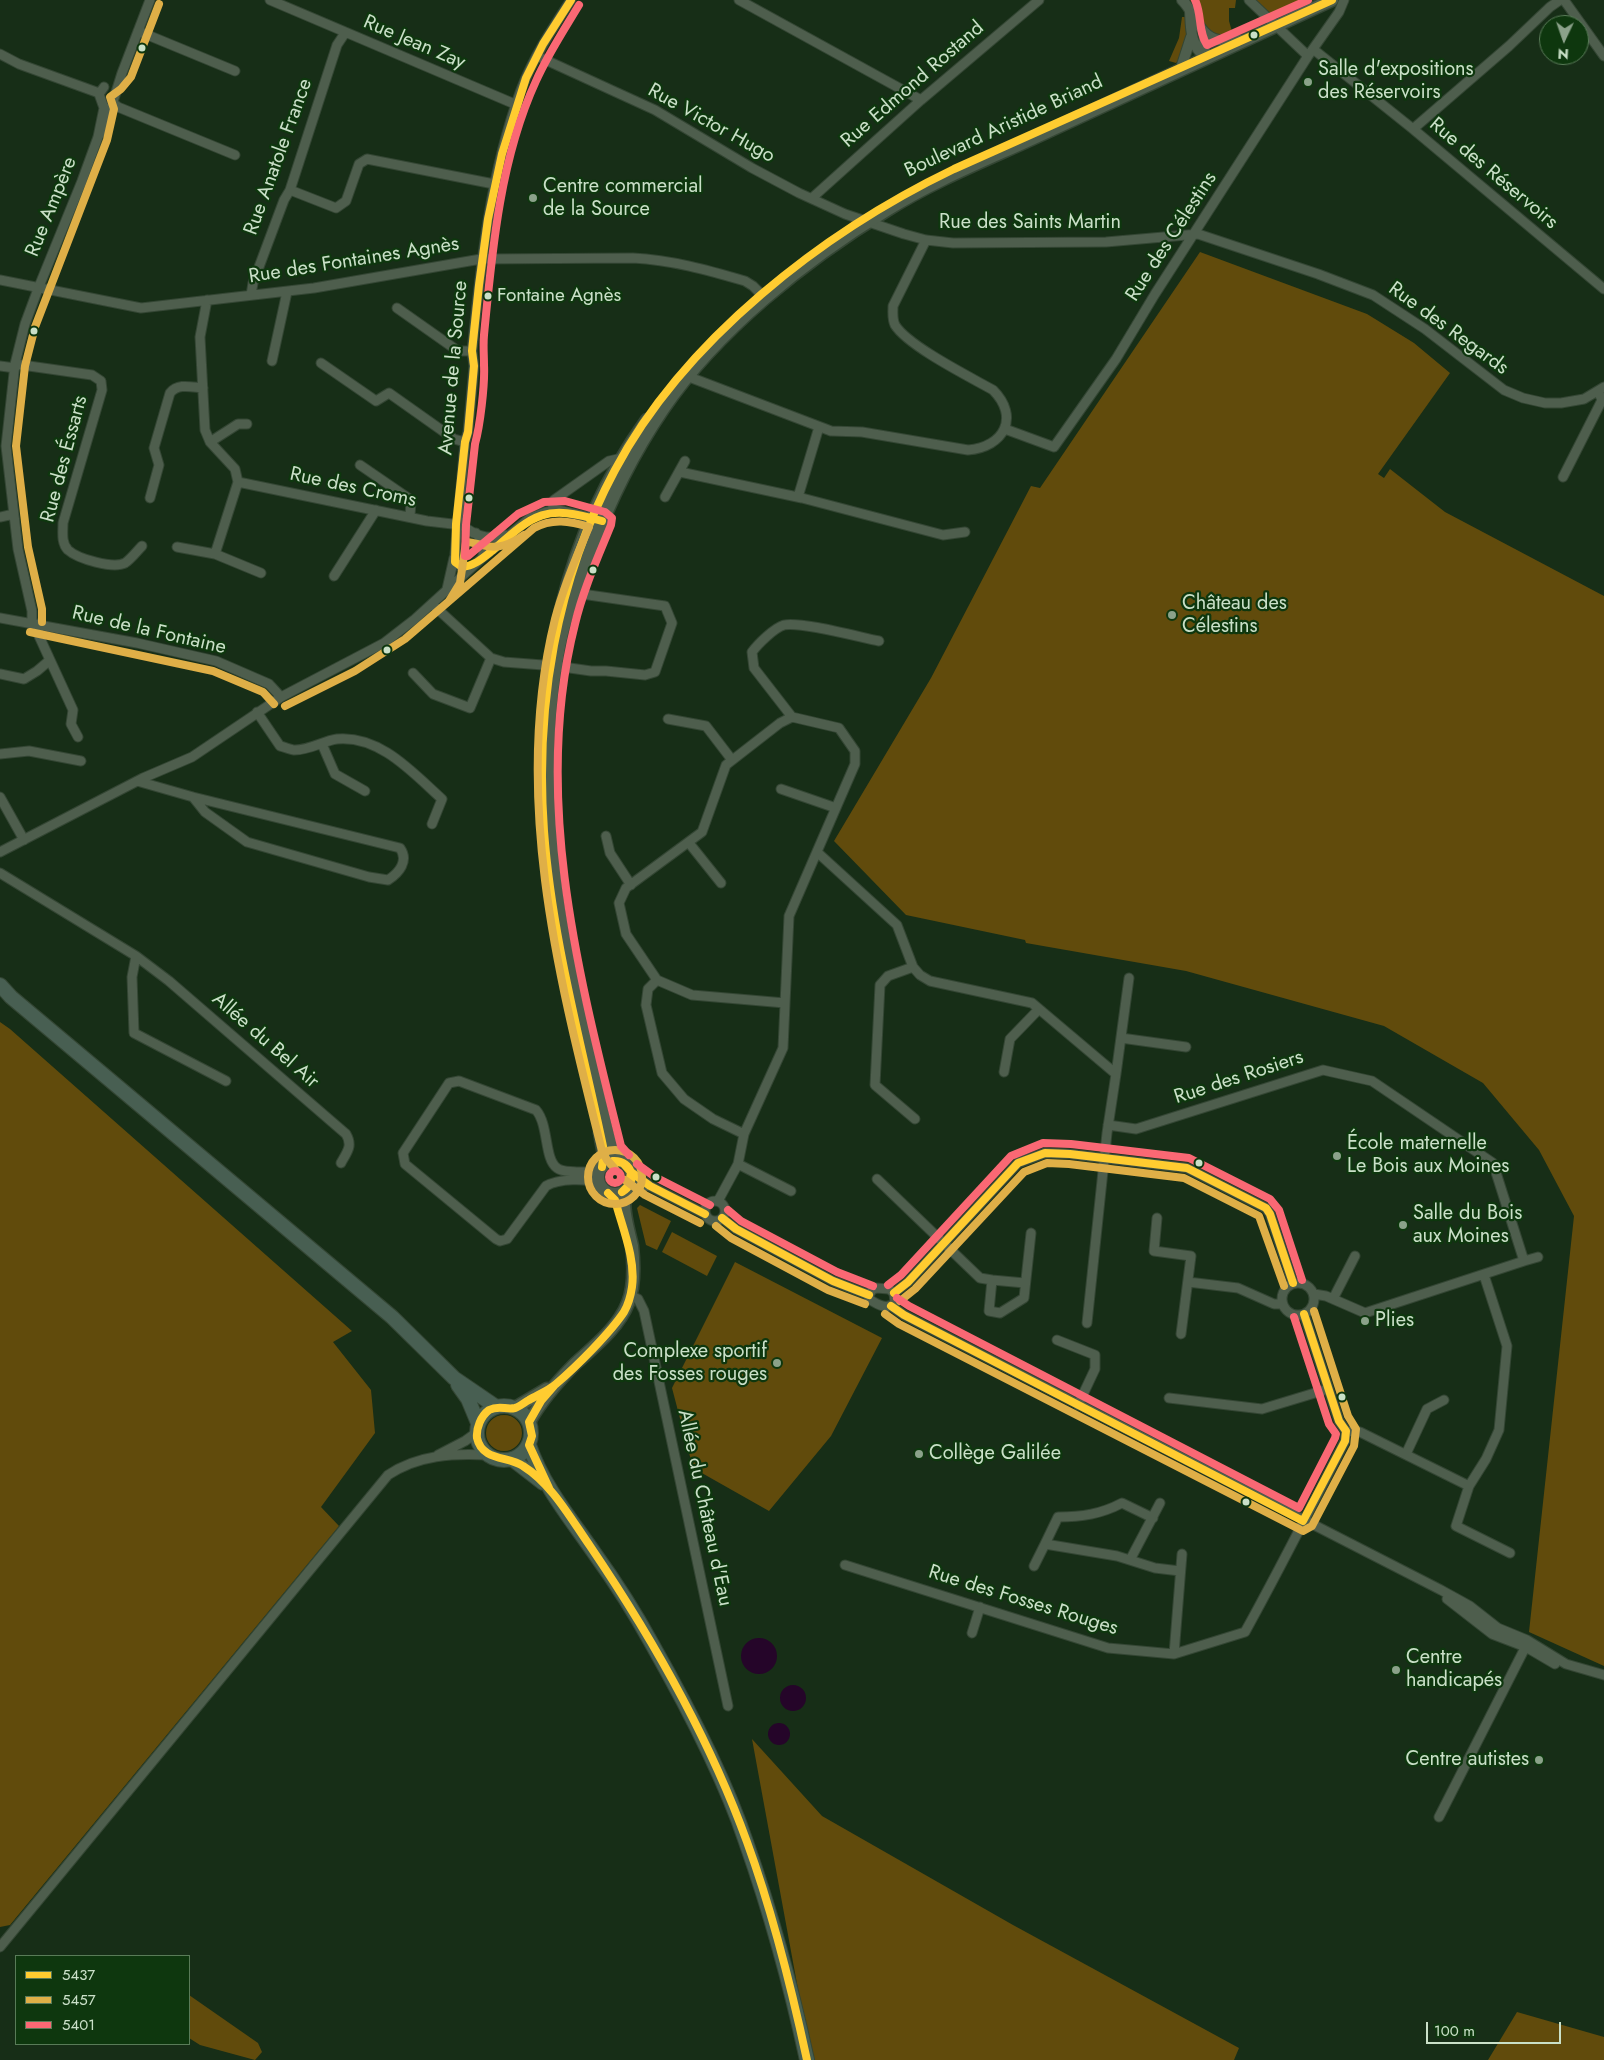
<!DOCTYPE html>
<html>
<head>
<meta charset="utf-8">
<style>
	body { margin:0 }
	#map { position:relative; width:1604px; height:2060px; overflow:hidden; background:#172e17; font-family:Jost,sans-serif }
	canvas { display:block }
	.legend { position:absolute; left:15px; top:1955px; width:175px; height:90px; box-sizing:border-box; background:#0e370e; border:1px solid #597b58; margin:0; padding:6px 9px; list-style:none; font-size:15px; color:#cae0c8 }
	.legend li { display:flex; align-items:center; gap:10px; height:25px }
	.legend b { width:25px; border:1px solid #597b58 }
	.north { position:absolute; left:1539px; top:15px; width:50px; height:50px; box-sizing:border-box; background:#0e370e; border:1px solid #597b58; border-radius:50%; rotate:183deg; font-size:14px; font-weight:700; line-height:20px; text-align:center; color:#cae0c8 }
	.north::after { content:''; display:block; margin:auto; width:18px; height:22px; background:#8ba28a; clip-path:polygon(50% 0,100% 100%,50% 72%,0 100%) }
	.scale { position:absolute; left:1426px; top:2022px; width:135px; height:22px; box-sizing:border-box; border:2px solid #cae0c8; border-top:0; padding-left:6px; font-size:15px; line-height:18px; white-space:nowrap; color:#cae0c8; -webkit-text-stroke:4px #0e370e; paint-order:stroke }
</style>
</head>
<body>
<div id="map">
<canvas width="1604" height="2060"></canvas>
<ul class="legend">
<li><b style="height:6px;background:#ffcc30"></b>5437</li>
<li><b style="height:6px;background:#dfaf47"></b>5457</li>
<li><b style="height:6px;background:#fa6874"></b>5401</li>
</ul>
<div class="north">N</div>
<div class="scale">100 m</div>
</div>
<script>
const context = document.querySelector('canvas').getContext('2d');
context.lineJoin = 'round';
function fillPath(path, color) { context.fillStyle = color; context.fill(path, 'evenodd'); }
function stroke(path, color, width, dash) { context.strokeStyle = color; context.lineWidth = width; context.lineCap = dash ? 'butt' : 'round'; context.setLineDash(dash || []); context.stroke(path); }
function drawText(font, color, halo, rows, align = 'center') {
  context.font = font + ' Jost,sans-serif'; context.lineWidth = 4.5; context.setLineDash([]); context.textBaseline = 'middle'; context.strokeStyle = halo; context.fillStyle = color; for (const [text, x, y, turn = 0] of rows) {
    context.save(); context.translate(x, y); context.rotate((+turn || 0) * Math.PI / 180); context.textAlign = isNaN(turn) ? turn : align; if (halo) context.strokeText(text, 0, 0); context.fillText(text, 0, 0); context.restore();
  }
}
fillPath(new Path2D(`
	M1189,0H1236L1235,8H1229V21L1233,35C1207,45 1203,14 1189,0Z
	M1254,0H1301V4L1269,17Z
	M1182,17H1185C1187,33 1188,51 1176,63L1169,61L1179,38Z
	M1200,252L1367,314L1414,343L1450,373L1378,474L1384,478L1390,469L1445,512L1604,596V1666L1529,1632L1574,1216L1539,1150L1483,1083L1384,1026L1186,971L1026,943L1025,940L906,915L834,841L931,678L1031,486L1040,488Z
	M0,1022L10,1029L352,1331L333,1342L371,1390L375,1433L321,1507L339,1526L10,1925L0,1927Z
	M640,1205L671,1221L657,1250L646,1245L637,1208Z
	M672,1232L717,1256L707,1276L662,1252Z
	M735,1262L882,1338L831,1436L769,1511L693,1468L672,1388Z
	M486 1433a18 18 0 1 1 36 0a18 18 0 1 1-36 0Z
	M752,1739L822,1816L1013,1925L1239,2048L1234,2060H811Z
	M189,1995L258,2043L262,2052L255,2060L200,2045L189,2038Z
	M1517,2012L1604,2037V2060H1488Z`), '#614b0c');
fillPath(new Path2D(`
	M741 1656a18 18 0 1 1 36 0a18 18 0 1 1-36 0Z
	M780 1698a13 13 0 1 1 26 0a13 13 0 1 1-26 0Z
	M768 1734a11 11 0 1 1 22 0a11 11 0 1 1-22 0Z`), '#250529');
const minor = new Path2D(`
	M270,0L517,105
	M739,0L921,100
	M1249,0L1308,56
	M1564,0L1604,56
	M138,31L235,71
	M1313,49L1413,129L1604,289
	M0,54L19,64L99,93
	M537,56L655,110L752,168L799,193L845,214L904,234L926,240L953,243L1106,242L1198,234L1318,274L1373,295L1425,329L1504,390L1523,398L1545,403H1561L1584,399L1604,387
	M112,102L118,107L235,155
	M1413,129L1509,46L1550,7L1560,0
	M99,135L106,124L122,73L150,0
	M290,190L336,208L346,201L359,164L367,159L494,184
	M812,198L921,100L1039,0
	M0,280L141,308L314,288L481,259L633,258C672,260 707,270 745,281L753,286L766,299
	M251,295L253,283L284,200L290,190L337,45L345,33
	M397,308L458,351H472
	M272,361L287,292
	M321,363L376,401L389,393L454,439L465,442
	M15,364L92,375L101,381L102,390L63,523C63,532 61,543 68,550C78,559 113,569 125,563C131,559 137,551 142,546
	M0,366L15,368
	M684,375L831,431L862,432L968,450C1004,447 1020,417 993,390C970,377 908,346 895,325C892,319 893,313 893,306L926,240
	M1005,429L1054,447L1116,359L1155,294L1308,56L1339,12L1344,0
	M210,442L238,424H247
	M360,465L411,500L410,517
	M680,472L802,498L943,535L965,532
	M1563,477L1602,400L1598,391
	M238,482L427,521L461,525
	M665,497L685,461
	M798,497L819,427
	M150,498L159,465L154,448L170,393C178,383 191,387 203,388
	M552,511L554,500L609,461L622,458
	M0,517L14,514
	M458,519C468,535 489,541 506,535
	M476,533C482,540 486,549 482,558
	M177,547L215,554L238,482L235,469L210,442L205,430L200,337L207,300
	M215,554L261,573
	M473,566C462,570 455,566 455,554L465,442L468,432L474,366L472,351C481,263 490,174 521,90C533,58 552,29 571,0
	M334,576L376,510
	M447,589L454,558
	M432,604L491,658L504,662L556,666L591,671H606L645,675L655,672L672,623L665,606L575,593
	M0,618L137,643L216,661L269,684L281,697
	M32,622V611L18,549L6,446L15,364L25,324L38,289L82,181L98,137L104,108L99,94L104,87
	M38,624L39,636L73,710L71,724L78,737
	M413,673L433,694L470,708L491,658
	M0,674L24,679L37,671L50,660
	M257,712L280,746C285,747 291,750 295,750C310,750 323,741 337,739C380,735 413,773 442,799L432,824
	M792,717L754,668L752,652C758,644 774,628 784,625C800,621 859,637 879,641
	M668,719L706,726L732,760
	M322,744L335,774L365,791
	M0,754L29,751L81,761
	M137,781L193,797L400,848C409,861 399,873 388,880L369,877L247,842L205,812L193,797
	M781,789L836,808
	M0,797L24,840
	M606,836L610,853L631,885
	M689,843L721,883
	M0,852L143,778L192,757L281,697L384,643L415,619L482,558L530,518L546,512L558,510L597,519
	M817,852L897,925L913,967L920,975L930,981L1032,1003L1116,1074L1107,1133L1087,1323
	M0,873L136,956L169,981L346,1134C353,1146 347,1152 341,1163
	M136,956L132,977L134,1033L226,1081
	M913,967L888,976L880,985L875,1085L915,1119
	M657,980L692,995L785,1003
	M1121,1038L1186,1047
	M1004,1072L1010,1039L1039,1009
	M1116,1074L1129,978
	M1108,1125L1136,1129L1323,1070L1372,1081L1493,1163L1524,1261L1365,1313L1326,1296L1314,1294
	M744,1134L713,1119L684,1099L662,1073L646,1005L648,989L657,980L626,934L619,903L626,888L702,832L726,765L780,723L792,717
	M738,1164L791,1191
	M600,1170C592,1173 584,1172 576,1172C570,1171 562,1172 557,1168C544,1159 549,1125 536,1110L459,1081L449,1083L403,1153L405,1164L496,1239L500,1241L507,1239L546,1186C558,1179 587,1177 600,1185
	M631,1172L650,1186L705,1214
	M877,1179L980,1278L992,1280L989,1311L1000,1313L1024,1298L1031,1233
	M629,1186L635,1184L647,1186
	M705 1211a10 10 0 1 1 20 0a10 10 0 1 1-20 0Z
	M718,1201L738,1164L744,1134L783,1048L789,916L855,764V751L839,728L792,717
	M722,1218L736,1229L833,1281L869,1295
	M1157,1218L1154,1251L1191,1256L1181,1334
	M1524,1261L1538,1257
	M1484,1275L1507,1346L1499,1430L1486,1459L1469,1486L1456,1526L1510,1553
	M992,1280L1025,1283
	M1188,1282L1238,1288L1274,1304H1283
	M1282 1299a16 16 0 1 1 32 0a16 16 0 1 1-32 0Z
	M876,1288L889,1289L894,1293L895,1303C887,1310 878,1305 869,1299V1295L872,1290Z
	M894,1293L908,1282L1018,1163L1045,1153L1070,1154L1187,1168L1258,1204L1266,1208L1270,1214L1293,1283
	M630,1295L638,1299L644,1311L728,1706
	M1333,1299L1355,1256
	M891,1306L904,1315L1441,1590L1470,1606L1498,1628L1527,1640L1566,1664L1604,1675
	M1057,1340L1095,1355V1369L1078,1405
	M1169,1398L1262,1409L1328,1389
	M1346,1431L1360,1432L1469,1486
	M1406,1454L1427,1409L1444,1400
	M438,1455L465,1441L476,1433
	M1153,1518L1122,1503C1101,1514 1082,1517 1058,1517L1045,1544L1117,1556L1155,1568L1180,1571
	M1130,1560L1160,1503
	M845,1565L1108,1648L1174,1654L1245,1632C1280,1569 1312,1505 1345,1441L1346,1431L1339,1421L1304,1314
	M1034,1566L1045,1544
	M1447,1599L1492,1634L1526,1647L1555,1664
	M972,1633L980,1607
	M1174,1654L1182,1554
	M1439,1817L1528,1642
	M0,1947L388,1475C418,1455 453,1453 488,1455`);
const tertiary = new Path2D(`
	M1182,0C1195,12 1199,37 1219,40C1226,41 1235,40 1243,40
	M1190,11C1191,29 1190,45 1205,57
	M1204,32L1205,57
	M1181,68L1191,37`);
const secondary = new Path2D(`
	M561,610C577,542 606,477 647,420
	M600,1133L604,1155L602,1167
	M598 1177a17 17 0 1 1 34 0a17 17 0 1 1-34 0Z
	M622,1162C616,1157 616,1158 613,1150C603,1123 599,1093 592,1065C580,1011 566,957 558,902C546,813 542,721 562,633C569,605 580,578 591,551C609,502 633,453 663,409C717,330 805,260 887,210C938,178 996,156 1051,130C1144,86 1238,43 1332,0
	M515,1408L547,1389
	M529,1422C542,1399 558,1381 576,1363C596,1345 618,1328 628,1303C635,1285 634,1264 632,1246C629,1232 620,1204 626,1190`);
const primary = new Path2D(`
	M0,985L11,997L392,1317L454,1378L495,1406
	M458,1385L468,1399L478,1423
	M477 1433a27 27 0 1 1 54 0a27 27 0 1 1-54 0Z
	M529,1445C543,1486 571,1519 595,1554C616,1583 635,1613 652,1644C686,1704 724,1776 746,1842C771,1913 791,1986 807,2060
	M512,1459L543,1483`);
stroke(minor, '#344634', 11);
stroke(tertiary, '#344634', 12);
stroke(secondary, '#344634', 15);
stroke(primary, '#344634', 16);
stroke(minor, '#4e5e4d', 9);
stroke(tertiary, '#4e5e4d', 10);
stroke(secondary, '#4e5e4d', 12);
stroke(primary, '#485f52', 14);
stroke(new Path2D(`
	M571,0L543,44L526,78L502,154L488,219L479,285L472,351L474,366L468,432L465,442L456,524L455,562L462,567C474,566 482,559 492,551C535,513 545,504 602,521
	M613,1161C633,1160 638,1183 622,1192
	M613,1161L623,1163L631,1172L629,1185L622,1192
	M602,1167L604,1151C582,1045 552,939 544,831C535,707 556,580 615,470C684,340 823,232 954,169L1332,0
	M631,1172L650,1186L705,1214
	M608,1193L615,1200C622,1227 636,1259 632,1287C631,1294 628,1305 624,1312C610,1333 576,1367 556,1384C548,1391 537,1395 529,1400C525,1402 519,1407 515,1408C506,1410 499,1405 489,1410C481,1416 476,1428 477,1438C482,1461 508,1456 523,1466C552,1484 571,1519 590,1546C653,1639 709,1737 747,1842C773,1913 791,1986 807,2060
	M722,1218L736,1229L833,1281L869,1295
	M894,1293L908,1282L1018,1163L1045,1153L1070,1154L1187,1168L1266,1208L1270,1214L1293,1283
	M891,1306L904,1315L1303,1521
	M549,1488L529,1445L532,1436L529,1422L541,1401L554,1386
	M1303,1521L1345,1441L1346,1431L1339,1421L1304,1314`), '#ffcc30', 8);
stroke(new Path2D(`
	M449,601L460,583L466,542C472,542 476,544 482,545C498,550 511,544 524,535
	M42,622V609L28,547L16,446L25,366L35,327L107,140L114,109L110,97L121,89L131,77L159,4
	M30,632L213,671L263,692L274,704
	M285,706L355,671L405,639L534,528C552,518 570,521 589,527C576,557 563,588 555,619C511,796 559,979 602,1151L607,1160L615,1169
	M588 1177a27 27 0 1 1 54 0a27 27 0 1 1-54 0Z
	M625,1180L645,1195L700,1223
	M716,1226L731,1238L828,1290L865,1304
	M900,1301L915,1289L1024,1172L1047,1163L1069,1164L1184,1178L1259,1216L1284,1286
	M885,1314L899,1324L1303,1531L1312,1526L1354,1446L1356,1429L1348,1416L1314,1311`), '#dfaf47', 8);
stroke(new Path2D(`
	M1195,0C1202,14 1198,32 1207,45L1308,0
	M579,5C564,30 548,54 536,81C500,159 492,251 484,335C483,346 484,355 484,365C485,385 480,426 475,444L466,525L465,556H468L518,514L544,502L565,501L605,512L612,518L611,525C598,557 583,590 575,624C531,797 579,977 621,1146L629,1155
	M637,1164L655,1177L710,1205
	M609 1177a6 6 0 1 1 12 0a6 6 0 1 1-12 0Z
	M728,1210L741,1221L837,1272L873,1286
	M888,1285L901,1275L1011,1156L1043,1143L1071,1144L1189,1158L1270,1199L1279,1210L1302,1280
	M897,1298L909,1306L1299,1508L1335,1438L1336,1434L1329,1424L1294,1317`), '#fa6874', 8);
for (const [x, y, r, color] of [
	[1254,35,4.5,"#cae0c8"],
	[142,48,4.5,"#cae0c8"],
	[1308,82,5,"#8ba28a"],
	[533,198,5,"#8ba28a"],
	[488,296,4.5,"#cae0c8"],
	[34,331,4.5,"#cae0c8"],
	[469,498,4.5,"#cae0c8"],
	[593,570,4.5,"#cae0c8"],
	[1172,615,5,"#8ba28a"],
	[387,650,4.5,"#cae0c8"],
	[1337,1156,5,"#8ba28a"],
	[1199,1163,4.5,"#cae0c8"],
	[656,1177,4.5,"#cae0c8"],
	[1403,1225,5,"#8ba28a"],
	[1365,1321,5,"#8ba28a"],
	[777,1363,5,"#8ba28a"],
	[1342,1397,4.5,"#cae0c8"],
	[919,1454,5,"#8ba28a"],
	[1246,1502,4.5,"#cae0c8"],
	[1396,1670,5,"#8ba28a"],
	[1539,1760,5,"#8ba28a"]
]) { const dot = new Path2D(); dot.arc(x, y, r, 0, 2 * Math.PI); context.fillStyle = color; context.fill(dot); stroke(dot, '#0e370e', 2); }
drawText('19px', '#cae0c8', '#0e370e', [
	["Fontaine Agnès",497,296]
], 'left');
drawText('20px', '#cae0c8', '#0e370e', [
	["Rue Jean Zay",414,43,23],
	["Rue Edmond Rostand",913,85,-41],
	["Rue Victor Hugo",711,124,29],
	["Boulevard Aristide Briand",1004,127,-25],
	["Rue Anatole France",279,157,-70],
	["Rue des Réservoirs",1493,174,40],
	["Rue Ampère",52,207,-68],
	["Rue des Saints Martin",1030,223],
	["Rue des Célestins",1172,237,-57],
	["Rue des Fontaines Agnès",354,261,-9],
	["Rue des Regards",1448,329,36],
	["Avenue de la Source",454,368,-85],
	["Rue des Éssarts",65,459,-75],
	["Rue des Croms",353,488,12],
	["Rue de la Fontaine",149,631,13],
	["Allée du Bel Air",265,1041,41],
	["Rue des Rosiers",1239,1078,-18],
	["Allée du Château d'Eau",704,1508,78],
	["Rue des Fosses Rouges",1023,1601,17]
]);
drawText('20px', '#cae0c8', '#0e370e', [
	["Salle d'expositions",1318,70],
	["des Réservoirs",1318,93],
	["Centre commercial",543,187],
	["de la Source",543,210],
	["Château des",1182,604],
	["Célestins",1182,627],
	["École maternelle",1347,1144],
	["Le Bois aux Moines",1347,1167],
	["Salle du Bois",1413,1214],
	["aux Moines",1413,1237],
	["Plies",1375,1321],
	["Complexe sportif",767,1352,"right"],
	["des Fosses rouges",767,1375,"right"],
	["Collège Galilée",929,1454],
	["Centre",1406,1658],
	["handicapés",1406,1681],
	["Centre autistes",1529,1760,"right"]
], 'left');
</script>
</body>
</html>
